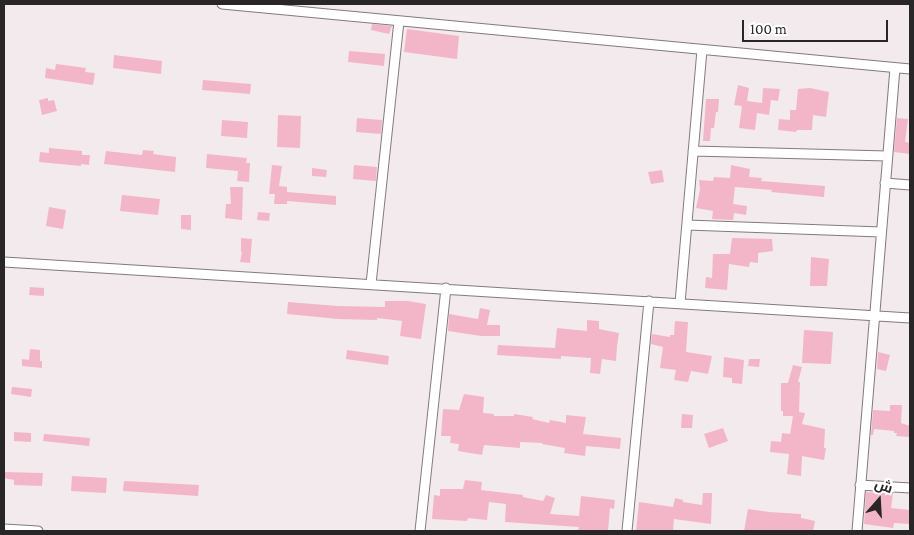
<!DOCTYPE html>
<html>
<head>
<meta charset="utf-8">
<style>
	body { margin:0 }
	#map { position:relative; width:914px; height:535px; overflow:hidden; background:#f3eaed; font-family:"Crimson Pro",Cairo,serif }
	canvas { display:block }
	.frame { position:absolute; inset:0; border:5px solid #292627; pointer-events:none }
	.north { position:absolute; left:854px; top:475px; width:50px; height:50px; -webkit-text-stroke:4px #fff; paint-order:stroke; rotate:19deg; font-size:14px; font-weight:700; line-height:20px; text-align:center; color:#292627 }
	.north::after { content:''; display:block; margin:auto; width:18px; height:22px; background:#292627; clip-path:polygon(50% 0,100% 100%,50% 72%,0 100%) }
	.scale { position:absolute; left:742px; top:20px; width:146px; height:22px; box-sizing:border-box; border:2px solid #292627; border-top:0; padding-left:6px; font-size:15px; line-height:18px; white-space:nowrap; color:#292627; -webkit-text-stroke:4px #fff; paint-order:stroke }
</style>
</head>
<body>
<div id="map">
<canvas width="914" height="535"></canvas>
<div class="frame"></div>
<div class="north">ش</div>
<div class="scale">100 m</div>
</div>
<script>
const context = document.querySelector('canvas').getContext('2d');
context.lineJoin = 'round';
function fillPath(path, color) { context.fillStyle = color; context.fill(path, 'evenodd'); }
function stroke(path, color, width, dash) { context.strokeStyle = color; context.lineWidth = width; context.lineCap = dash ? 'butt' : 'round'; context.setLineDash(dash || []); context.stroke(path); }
fillPath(new Path2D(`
	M372,24L392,26L389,34L371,30Z
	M407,29L459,36L457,59L404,52Z
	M349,51L385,54L384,66L348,62Z
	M114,55L162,61L161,74L113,68Z
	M56,64L86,68L85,72L95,73L93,85L45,78L46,68L55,70Z
	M203,80L251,84L250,94L202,90Z
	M738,85L749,88L747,101L762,103L763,88L780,89L778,101L771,100L769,115L757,113L755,130L739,128L742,106L734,105Z
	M810,88L829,92L826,117L813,115L812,130H797L796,132L778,130L779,119L790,120V110H796L798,89Z
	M48,98V101L54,100L57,111L42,115L39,100Z
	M706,99H719L718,112H716L714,128H711L710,141H703Z
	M278,115L301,116L300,148L277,147Z
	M357,118L382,120L381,134L356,132Z
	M897,118L908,119L905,142L910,143V154L894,152Z
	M222,120L248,122L247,138L221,136Z
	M49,148L82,151V155H90L89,165L81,164V166L39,162L40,152L49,153Z
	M143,150L154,151L153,154L176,157L175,172L104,164L106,151L142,155Z
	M207,154L247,158L246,163H250L249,182L237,181L238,171L206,168Z
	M272,165L282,166L279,186L287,187V192L336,196V205L287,201V204H274L275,194H269Z
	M354,165L377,167L376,181L353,179Z
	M731,165L750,169L749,177L762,178L761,181L825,186L824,197L771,192L772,190L735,187L733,204L747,206L746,215L734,213L733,220L712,219L713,211L696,208L700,190L699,180L713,181L714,177L730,178Z
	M312,168L327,170L326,177L312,176Z
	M662,170L664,182L651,184L648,172Z
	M230,187H243L242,220L225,218L226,204H231Z
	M122,195L160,199L158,215L120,211Z
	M49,207L66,210L63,229L46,226Z
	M258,212L270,213L269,221L257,220Z
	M181,215H191V230L181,229Z
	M241,238L252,239L250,263L240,262L242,252H241Z
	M732,238L772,239L773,251L758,253V263L750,262L749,267L729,264L727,290L705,288L706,277L712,278L713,254H730Z
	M811,257L829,259L827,286H810Z
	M30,287L44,288V296L29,295Z
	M385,301H408L426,304L421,339L400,336L402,321L377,318V320L338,319L287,314L288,302L338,306L385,307Z
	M480,308L490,310L487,325H500V336H481L448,331L449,314L478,319Z
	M587,320L599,321V329L619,333L617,346L616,361L602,359L600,374L590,373L591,358L561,356V359L497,355L498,345L555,348L557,328L587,331Z
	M675,321L688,322L686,352L712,356L708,374L691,371L688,382L674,380L676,370L660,368L663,347L651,344L652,334L670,337V335H674Z
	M804,330L833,332L831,364L802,363Z
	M30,349L40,350V361H42V368L22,366V359L29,360Z
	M347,350L389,356L388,365L346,359Z
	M878,352L890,355L886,371L877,369Z
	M724,357L744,360L742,384L732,383V378L723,377Z
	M749,359H760L759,367L748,366Z
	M793,365L802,367L798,382H800L799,412L805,413L802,424L825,429L824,448H826L824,460L802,456L801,476L787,474L789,454L770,452L771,441L781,442L782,433L790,434L793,416H783V411H781V383H788Z
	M12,387L32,389L31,397L11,394Z
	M464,394L484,397L483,413L494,414V416H514V414L533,417L532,419L549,423L550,420L566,423V415L586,417L583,434L621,438L620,449L586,446L585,456L564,453L565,448L542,444V443L520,442V448L484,445L482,455L458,451L459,444L450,443L451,436H441L443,409L459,410Z
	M890,405H902L901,423L910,426V437L896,436L897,433H894V431L874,429L873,435H871L873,410L890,411Z
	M682,414L693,415L692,428H681Z
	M723,428L728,441L709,448L704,434Z
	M14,432L31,433V442L14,441Z
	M44,434L90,438L89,446L43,441Z
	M4,472L43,473L42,486L14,485V480L4,478Z
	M72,476L107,478L106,493L71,491Z
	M465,480L482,482L481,490L523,495V497L543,501L546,495L555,498L550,514L579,516L581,496L615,500L614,509L610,508L608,531H578L579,527L505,522L506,504L489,502L487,520L468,518L467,521L432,519L434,495L440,496V489H463Z
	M124,481L199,485L198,496L123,491Z
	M866,492L893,493L891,508L910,510L909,524L894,523L893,528L864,524Z
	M703,493H712L711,524L674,519L673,531H636L639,502L673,507L675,498L683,500V502L702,505Z
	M748,509L769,512L801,514V518L815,521L813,531H744Z`), '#f3b6c8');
const street = new Path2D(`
	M222,4L910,69
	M693,151L887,156
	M885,183L910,185
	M687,225L881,232
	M4,262L910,318
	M371,284L399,21
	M680,303L702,50
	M860,485L910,488
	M4,529L38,531
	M420,531L446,288
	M627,531L649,301
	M857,531L895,68`);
stroke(street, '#827a7c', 11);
stroke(street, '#fff', 9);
</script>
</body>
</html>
